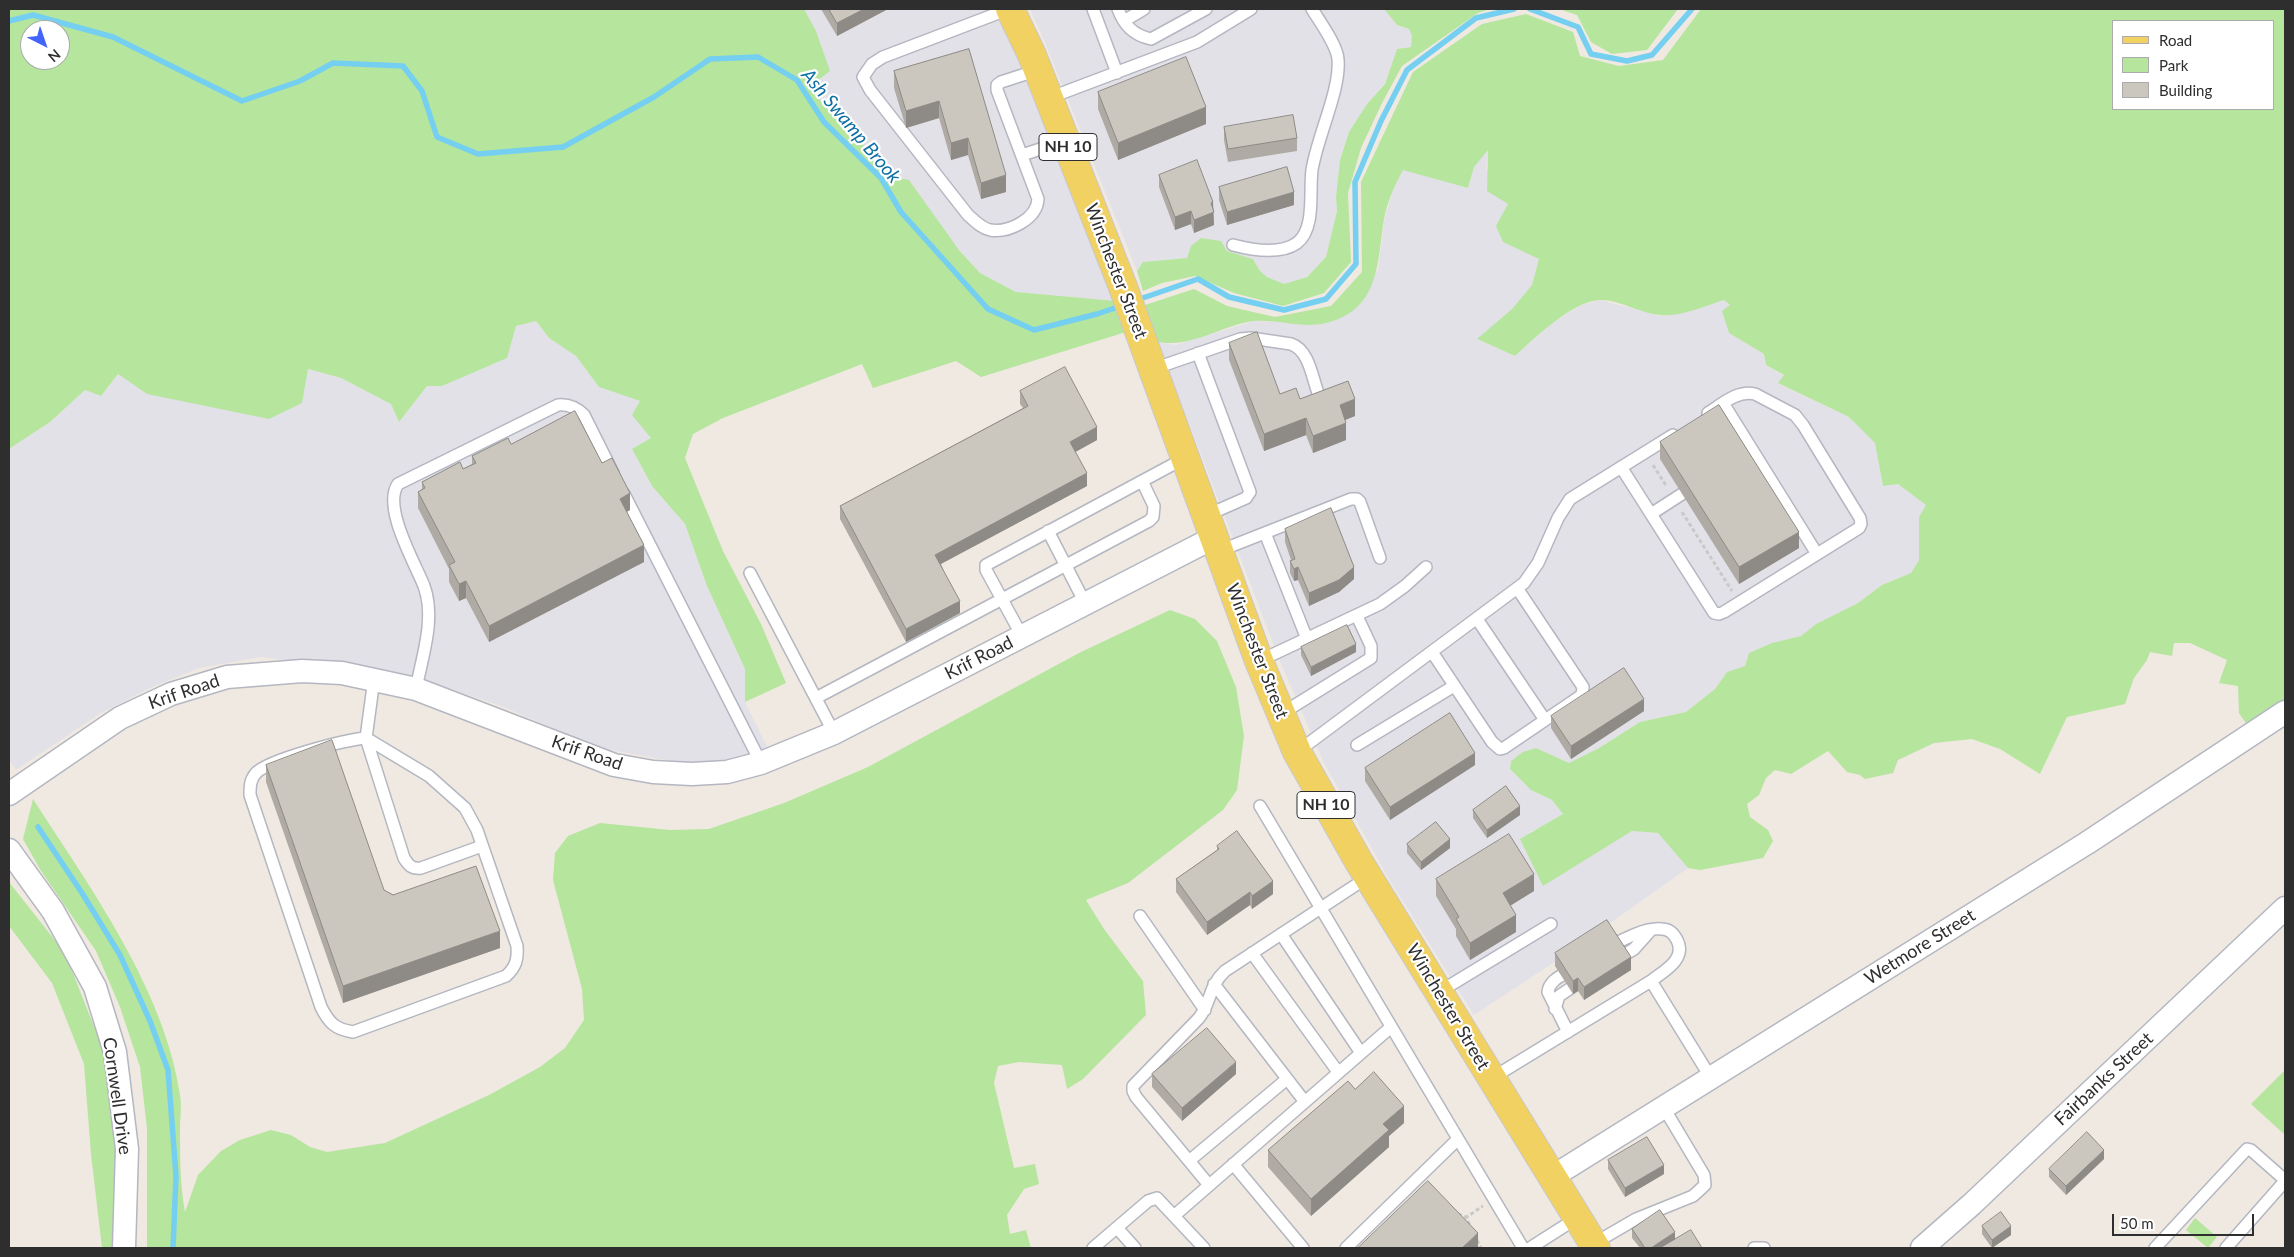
<!DOCTYPE html>
<html>
<head>
<meta charset="utf-8">
<style>
	body { margin:0 }
	#map { position:relative; width:2294px; height:1257px; overflow:hidden; background:#efe9e1; font-family:Lato,sans-serif }
	canvas { display:block }
	.frame { position:absolute; inset:0; border:10px solid #2e2e2e; pointer-events:none }
	.legend { position:absolute; left:2112px; top:20px; width:162px; height:90px; box-sizing:border-box; background:#fff; border:1px solid #ababab; margin:0; padding:6px 9px; list-style:none; font-size:15px; color:#2e2e2e }
	.legend li { display:flex; align-items:center; gap:10px; height:25px }
	.legend b { width:25px; border:1px solid #ababab }
	.north { position:absolute; left:20px; top:20px; width:50px; height:50px; box-sizing:border-box; background:#fff; border:1px solid #ababab; border-radius:50%; rotate:139deg; font-size:14px; font-weight:700; line-height:20px; text-align:center; color:#2e2e2e }
	.north::after { content:''; display:block; margin:auto; width:18px; height:22px; background:#4264fb; clip-path:polygon(50% 0,100% 100%,50% 72%,0 100%) }
	.scale { position:absolute; left:2112px; top:1214px; width:142px; height:22px; box-sizing:border-box; border:2px solid #2e2e2e; border-top:0; padding-left:6px; font-size:15px; line-height:18px; white-space:nowrap; color:#2e2e2e; -webkit-text-stroke:4px #fff; paint-order:stroke }
</style>
</head>
<body>
<div id="map">
<canvas width="2294" height="1257"></canvas>
<div class="frame"></div>
<ul class="legend">
<li><b style="height:6px;background:#f2d163"></b>Road</li>
<li><b style="height:14px;background:#b6e59e"></b>Park</li>
<li><b style="height:14px;background:#cbc7bf"></b>Building</li>
</ul>
<div class="north">N</div>
<div class="scale">50 m</div>
</div>
<script>
const context = document.querySelector('canvas').getContext('2d');
context.lineJoin = 'round';
function fillPath(path, color) { context.fillStyle = color; context.fill(path, 'evenodd'); }
function stroke(path, color, width, dash) { context.strokeStyle = color; context.lineWidth = width; context.lineCap = dash ? 'butt' : 'round'; context.setLineDash(dash || []); context.stroke(path); }
function drawText(font, color, halo, rows, align = 'center') {
  context.font = font + ' Lato,sans-serif'; context.lineWidth = 4.5; context.setLineDash([]); context.textBaseline = 'middle'; context.strokeStyle = halo; context.fillStyle = color; for (const [text, x, y, turn = 0] of rows) {
    context.save(); context.translate(x, y); context.rotate((+turn || 0) * Math.PI / 180); context.textAlign = isNaN(turn) ? turn : align; if (halo) context.strokeText(text, 0, 0); context.fillText(text, 0, 0); context.restore();
  }
}
fillPath(new Path2D(`
	M804,9H1001L1116,301L1016,292L980,273L894,177L817,97L818,80Z
	M1030,9H1384L1397,25L1409,29L1412,36L1411,47L1397,49L1385,83L1367,104L1349,132L1340,160L1336,197L1337,211L1326,257L1306,277L1284,284L1267,277L1260,271L1253,259L1227,251L1191,246L1187,258L1143,262L1137,271L1044,40Z
	M1488,149L1486,169L1508,204L1503,242L1539,258L1533,285L1512,309L1478,340L1515,356L1555,321L1579,306L1600,300L1661,316L1691,311L1724,300L1730,305L1729,333L1764,354L1766,365L1784,376L1779,384L1849,417L1875,443L1883,486L1898,484L1927,505L1919,517V560L1911,573L1882,585L1858,603L1816,624L1801,636L1772,643L1749,653L1745,666L1727,672L1715,689L1686,712L1640,722L1599,748L1569,763L1536,748L1511,761L1510,769L1531,790L1552,800L1563,814L1551,823L1530,832L1543,885L1632,831L1658,833L1688,868L1562,957L1474,1015L1389,879L1324,763L1279,659L1158,342L1175,345L1254,321L1325,324L1378,270L1385,217L1394,187L1403,169L1468,188L1474,167Z
	M536,321L549,338L576,356L599,387L640,401L652,438L632,449L652,486L685,524L707,586L745,669V702L768,749L744,757L718,762L682,763L600,748L501,706L412,676L261,657L199,668L150,688L101,713L16,770L9,760V449L50,422L85,390L101,396L118,374L147,394L307,369L341,378L391,404L399,422L427,386H443L516,326Z`), '#e3e1e8');
fillPath(new Path2D(`
	M9,9H804L816,31L830,71L818,80L817,97L894,177L909,180L959,250L980,273L1016,292L1116,301L1126,332L981,377L956,361L873,388L862,364L723,418L693,434L685,458L723,551L761,624L786,683L745,702V669L707,586L685,524L652,486L632,449L651,438L632,415L640,401L599,387L576,356L549,338L536,321L516,326L507,358L442,386H427L399,422L391,404L341,378L308,369L302,403L269,419L147,394L118,374L101,396L85,390L50,422L9,449ZM30,30H60V60H30Z
	M1384,9H1490L1478,13L1402,66L1382,103L1361,148L1348,193L1351,262L1324,293L1283,306L1234,293L1195,276L1162,283L1143,291L1137,271L1143,262L1187,258L1191,246L1201,238L1221,241L1227,251L1253,259L1260,271L1267,277L1284,284L1307,277L1326,257L1337,211L1336,197L1340,160L1349,132L1367,104L1385,84L1397,49L1411,47L1412,36L1409,29L1397,25Z
	M1559,9H1678L1647,50L1612,54L1591,42L1577,15Z
	M1701,9H2285V706L2250,729L2239,713L2238,686L2219,683L2227,660L2190,643H2174L2172,656L2150,652L2147,660L2134,678L2125,704L2067,717L2040,774L2000,749L1972,739L1934,743L1898,760L1893,773L1865,779L1860,775L1847,772L1828,751L1791,774L1775,770L1766,778L1759,795L1747,804L1750,817L1768,830L1773,841L1763,858L1700,870L1688,868L1658,833L1632,831L1543,886L1520,839L1563,814L1552,800L1531,790L1510,769L1511,761L1523,752L1536,748L1569,763L1599,748L1640,722L1686,712L1715,689L1727,672L1745,666L1749,653L1772,643L1801,636L1816,624L1858,603L1882,585L1911,573L1919,560V517L1926,505L1898,484L1883,486L1875,443L1849,417L1778,383L1784,375L1766,365L1764,354L1729,333L1722,311L1730,305L1724,300C1705,306 1681,317 1660,315C1641,314 1621,300 1601,300C1573,300 1534,339 1515,356L1477,339L1512,309L1532,285L1539,259L1503,242L1496,226L1508,204L1487,191L1488,150L1474,167L1468,188L1403,170C1395,185 1387,202 1384,219C1377,263 1380,310 1326,323C1303,329 1277,319 1254,321C1221,325 1194,348 1158,342L1145,305L1194,289L1227,306L1275,317L1331,306L1362,272L1361,182L1413,72L1482,24L1526,14L1573,32L1580,56L1619,66L1663,60ZM2113,21H2273V109H2113Z
	M1170,610L1195,619L1217,641L1236,687L1244,736L1237,790L1223,810L1128,883L1086,900L1104,929L1143,981L1146,1015L1083,1079L1067,1089L1062,1065L1019,1062L998,1066L994,1083L1014,1168L1035,1164L1039,1184L1024,1189L1007,1215L1010,1234L1026,1230L1031,1248H147V1129L140,1067L120,1007L96,951L41,871L23,839L33,799C89,886 165,990 180,1095C182,1106 180,1118 180,1129C180,1156 180,1185 185,1212L198,1175L221,1151L240,1140L271,1130L291,1135L310,1147L327,1152L385,1143L489,1095L540,1067L565,1048L584,1020L582,989L553,880L555,853L568,836L600,823L670,830L709,829L784,803L868,767L1079,653Z
	M9,882L65,953L106,1057L118,1148L119,1248H102L91,1154L84,1064L52,983L9,926Z
	M2285,1070V1135L2251,1104Z
	M2195,1218L2217,1237L2208,1248L2186,1230Z`), '#b6e59e');
stroke(new Path2D(`
	M1530,9L1578,27L1591,54L1627,61L1652,55L1692,9
	M9,21L33,15L113,37L242,101L300,81L333,63L403,66L422,91L437,137L478,154L563,147L654,97L710,59L758,57L797,80L824,122L881,178L901,212L988,309L1034,330L1097,314L1121,306
	M1134,301L1198,279L1229,297L1284,310L1326,299L1356,264L1355,182L1381,121L1407,70L1476,18L1514,9
	M38,827L82,893L120,955L150,1021L168,1070L176,1176L173,1248`), '#75cff0', 5.5);
const service = new Path2D(`
	M1009,9L883,57L872,64L863,77L870,90L968,215C975,221 981,228 990,230C1009,233 1037,219 1038,199L997,90V85L1001,82L1038,70
	M1093,9L1117,73
	M1118,9C1124,25 1133,35 1151,39L1206,9
	M1124,21L1144,9
	M1049,98L1197,42L1251,9
	M1022,155L1065,141
	M1233,245C1252,250 1280,255 1297,243C1316,228 1309,192 1312,170C1317,137 1341,89 1338,59C1337,45 1320,22 1312,9
	M1198,353L1250,492L1246,498L1205,516
	M1153,369L1240,339L1251,338L1291,344C1309,350 1312,377 1318,393
	M1723,403L1817,554
	M1621,467L1714,613L1719,614L1724,612L1859,528L1861,524L1860,518L1803,425L1795,415L1755,394C1737,390 1722,404 1708,413
	M624,494L761,763
	M1651,514L1682,494
	M1048,531L1085,603
	M1265,533L1307,639
	M1219,551L1351,499H1357L1360,502L1380,558
	M750,573L834,733
	M1477,619L1545,720
	M1022,636L986,570V565L1185,458
	M1432,652L1492,742L1500,749L1504,748L1582,695L1583,687L1517,588
	M1259,661L1380,604L1405,586L1426,567
	M374,679L366,738L404,858C409,866 412,869 421,868L482,846
	M416,689C422,657 436,618 424,586C415,563 382,507 398,484L558,405C569,404 577,408 584,415L613,473
	M816,698L1149,521L1153,517L1154,506L1142,481
	M1281,714L1371,658V646L1357,616
	M366,738L429,776L465,808L477,830L517,946C518,959 516,967 506,976L353,1032C335,1029 329,1023 321,1007L250,795C250,786 250,780 256,773C270,759 345,740 366,738Z
	M1357,745L1454,686
	M1297,752L1524,583L1538,563L1558,518L1570,499L1673,435
	M1260,806L1523,1248
	M1140,916L1205,1010
	M1281,934L1361,1053
	M1608,948C1621,940 1646,927 1662,929C1669,929 1674,934 1677,940C1687,959 1664,971 1651,981
	M1252,953L1338,1072
	M1616,960L1634,949L1650,931
	M1214,984L1305,1102
	M1439,992L1551,924
	M1555,1009L1559,996L1581,981
	M1568,1032L1548,992C1549,980 1563,975 1573,969
	M1492,1078L1651,981L1711,1078
	M1189,1161L1287,1079
	M1233,1164L1303,1248
	M1209,1185L1136,1097L1133,1091V1086L1199,1018C1212,1001 1208,987 1225,971L1368,877
	M1175,1215L1391,1027
	M1117,1228L1135,1248
	M1593,1244L1636,1219L1693,1196L1705,1185L1704,1175L1664,1108
	M1093,1248L1148,1201L1157,1198L1204,1248
	M1346,1248L1458,1139
	M1530,1248L1577,1218
	M1754,1248H1764
	M2155,1248L2247,1149L2251,1150L2285,1180
	M2226,1248L2285,1181`);
const minor = new Path2D(`
	M9,794L120,718L171,694L227,677L302,671L342,673L416,689L614,765L653,772L692,774L727,772L761,763L834,733L1213,538
	M9,850L53,911L95,987L115,1052L127,1149L124,1248
	M1552,1177L2087,843L2285,712
	M1922,1248L1972,1204L2285,908`);
const primary = new Path2D(`
	M1010,9L1032,55L1123,287L1259,661L1297,752L1359,862L1596,1248`);
stroke(service, '#b4b7c1', 14);
stroke(minor, '#b4b7c1', 25);
stroke(primary, '#c9c9c9', 30);
stroke(new Path2D(`
	M1653,465L1667,487
	M1682,512L1732,591
	M1458,1214L1466,1217L1470,1226
	M1465,1218L1483,1206
	M1477,1240L1481,1248`), '#c9c9c9', 3, [4, 2.5]);
stroke(service, '#fff', 11);
stroke(minor, '#fff', 22);
stroke(primary, '#f2d163', 28);
fillPath(new Path2D(`
	M821,9H888L837,36Z
	M969,49L1006,192L981,199L968,155L951,160L939,118L906,128L894,88V71Z
	M1098,92L1206,124L1118,160L1098,109Z
	M1224,127L1297,138V151L1228,162L1224,140Z
	M1159,175L1213,210L1214,225L1194,233L1191,224L1175,230L1159,187Z
	M1219,187L1294,205L1227,225L1219,200Z
	M1229,343L1280,394L1355,416L1345,420L1346,440L1313,453L1306,435L1264,451L1229,360Z
	M1020,391L1097,440L1075,452L1087,486L941,564L960,613L906,642L840,519V506L1023,408L1020,404Z
	M1660,442L1799,548L1739,584L1660,459Z
	M511,444L602,463L630,510L627,512L644,562L489,642L466,598L459,601L449,582V569L418,508V492L422,489V482L463,469L472,464V456Z
	M1285,529L1354,579L1339,592L1309,606L1298,580L1294,581L1290,573V561L1291,560L1285,542Z
	M1301,647L1356,652L1311,676L1301,655Z
	M1644,711L1571,759L1551,728V716Z
	M266,765L384,890L500,948L343,1003L266,782Z
	M1475,765L1390,820L1365,781V768Z
	M1473,810L1520,815L1487,838L1473,818Z
	M1407,844L1450,848L1421,870L1407,853Z
	M1217,846L1273,894L1252,909L1250,905L1207,935L1176,892V879L1217,850Z
	M1436,879L1534,891L1510,906L1516,932L1470,960L1456,936V929L1436,896Z
	M1555,953L1631,970L1584,1000L1578,991L1573,994L1555,966Z
	M1152,1074H1236L1182,1121L1152,1087Z
	M1355,1089L1404,1123L1389,1136V1147L1311,1216L1268,1167V1150Z
	M2104,1159L2066,1195L2049,1177V1169Z
	M1608,1160L1664,1174L1625,1197L1608,1169Z
	M1982,1226L2011,1235L1992,1248L1982,1234Z
	M1632,1229L1675,1240L1702,1248H1640L1632,1238Z`), '#afaba4');
fillPath(new Path2D(`
	M864,9H888L837,36V23Z
	M939,101V118L906,128V111Z
	M1206,107V124L1118,160V143Z
	M968,138V155L951,160V143Z
	M1006,175V192L981,199V183Z
	M1294,192V205L1227,225V212Z
	M1213,202L1214,225L1194,233V220L1211,203Z
	M1191,211V224L1175,230V217Z
	M1355,399V416L1340,422V405Z
	M1306,418V435L1264,451V434Z
	M1346,423V440L1313,453V436Z
	M1097,427V440L1070,455V442Z
	M1087,473V486L935,567V555Z
	M630,493V510L620,515V499Z
	M1799,532V548L1739,584V567Z
	M644,545V562L489,642V626Z
	M1298,567V580L1294,581V569Z
	M1354,567V579L1339,592L1309,606V593Z
	M466,581V598L459,601V584Z
	M960,601V613L906,642V629Z
	M1356,644V652L1311,676V667Z
	M1644,699V711L1571,759V746Z
	M1475,753V765L1390,820V807Z
	M1520,806V815L1487,838V830Z
	M1450,839V848L1421,870V862Z
	M1534,874V891L1503,910V893Z
	M1273,881V894L1252,909V896Z
	M1250,892V905L1207,935V922Z
	M1516,915V932L1470,960V943Z
	M500,931V948L343,1003V986Z
	M1631,957V970L1584,1000V987Z
	M1578,978V991L1573,994V981Z
	M1236,1062V1074L1182,1121V1108Z
	M1404,1106V1123L1389,1136V1147L1311,1216V1199L1383,1124Z
	M2104,1150V1159L2066,1195V1186Z
	M1664,1165V1174L1625,1197V1188Z
	M2011,1226V1235L1992,1248V1240Z
	M1675,1232V1240L1663,1248H1651Z
	M1478,1233V1248H1462Z`), '#8e8b86');
const building = new Path2D(`
	M829,9H864L837,23Z
	M969,49L1006,175L981,183L968,138L951,143L939,101L906,111L894,71Z
	M1186,57L1206,107L1118,143L1098,92Z
	M1293,115L1297,138L1228,149L1224,127Z
	M1197,160L1213,202L1211,203L1214,212L1194,220L1191,211L1175,217L1159,175Z
	M1287,167L1294,192L1227,212L1219,187Z
	M1257,332L1280,394L1296,388L1300,399L1348,381L1355,399L1340,405L1346,423L1313,436L1306,418L1264,434L1229,343Z
	M1065,367L1097,427L1070,442L1087,473L935,555L960,601L906,629L840,506L1028,406L1020,391Z
	M1719,405L1799,532L1739,567L1660,442Z
	M575,411L602,463L612,458L630,493L620,499L644,545L489,626L466,581L459,584L449,565L455,562L418,492L425,488L422,482L460,462L463,469L476,463L472,456L508,438L511,444Z
	M1331,508L1354,567L1339,580L1309,593L1298,567L1294,569L1290,561L1295,559L1285,529Z
	M1347,625L1356,644L1311,667L1301,647Z
	M1624,668L1644,699L1571,746L1551,716Z
	M1450,713L1475,753L1390,807L1365,768Z
	M332,740L384,890L393,895L476,866L500,931L343,986L266,765Z
	M1506,786L1520,806L1487,830L1473,810Z
	M1436,822L1450,839L1421,862L1407,844Z
	M1237,831L1273,881L1252,896L1250,892L1207,922L1176,879L1219,849L1217,846Z
	M1509,834L1534,874L1503,893L1516,915L1470,943L1456,919L1459,917L1436,879Z
	M1607,920L1631,957L1584,987L1578,978L1573,981L1555,953Z
	M1207,1028L1236,1062L1182,1108L1152,1074Z
	M1374,1072L1404,1106L1383,1124L1389,1130L1311,1199L1268,1150L1348,1081L1355,1089Z
	M2087,1132L2104,1150L2066,1186L2049,1169Z
	M1647,1137L1664,1165L1625,1188L1608,1160Z
	M1428,1181L1478,1233L1462,1248H1358Z
	M1660,1210L1675,1232L1651,1248H1645L1632,1229Z
	M2001,1212L2011,1226L1992,1240L1982,1226Z
	M1691,1230L1702,1248H1660Z`);
fillPath(building, '#cbc7bf');
stroke(building, '#8e8b86', 1);
for (const [x, y, w] of [
	[1068,147,58],
	[1326,805,58]
]) { const box = new Path2D(); box.roundRect(x - w / 2, y - 13.5, w, 27, 4); context.fillStyle = '#fff'; context.fill(box); stroke(box, '#2e2e2e', 1); }
drawText('bold 16px', '#2e2e2e', null, [
	["NH 10",1068,147],
	["NH 10",1326,805]
]);
drawText('18px', '#2e2e2e', '#fff', [
	["Winchester Street",1116,271,69],
	["Winchester Street",1257,651,69],
	["Krif Road",979,658,-27],
	["Krif Road",184,692,-19],
	["Krif Road",587,753,19],
	["Wetmore Street",1920,947,-32],
	["Winchester Street",1448,1007,59],
	["Fairbanks Street",2104,1079,-43],
	["Cornwell Drive",117,1096,82]
]);
drawText('italic 19px', '#0d6fa3', '#fff', [
	["Ash Swamp Brook",851,126,50]
]);
</script>
</body>
</html>
